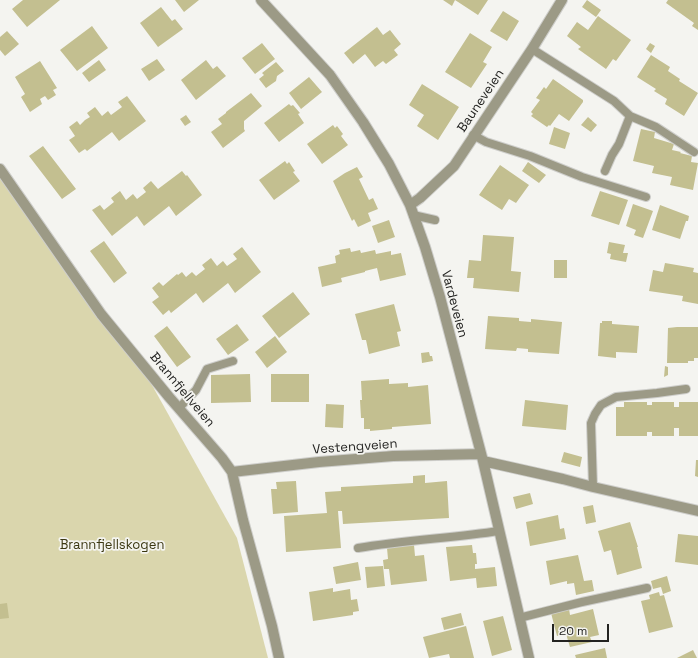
<!DOCTYPE html>
<html>
<head>
<meta charset="utf-8">
<style>
	body { margin:0 }
	#map { position:relative; width:698px; height:658px; overflow:hidden; background:#f4f4f0; font-family:"Space Grotesk",sans-serif }
	canvas { display:block }
	.scale { position:absolute; left:552px; top:624px; width:57px; height:18px; box-sizing:border-box; border:2px solid #232321; border-top:0; padding-left:5px; font-size:12px; line-height:14px; white-space:nowrap; color:#232321; -webkit-text-stroke:3px #f4f4f0; paint-order:stroke }
</style>
</head>
<body>
<div id="map">
<canvas width="698" height="658"></canvas>
<div class="scale">20 m</div>
</div>
<script>
const context = document.querySelector('canvas').getContext('2d');
context.lineJoin = 'round';
function fillPath(path, color) { context.fillStyle = color; context.fill(path, 'evenodd'); }
function stroke(path, color, width, dash) { context.strokeStyle = color; context.lineWidth = width; context.lineCap = dash ? 'butt' : 'round'; context.setLineDash(dash || []); context.stroke(path); }
function drawText(font, color, halo, rows, align = 'center') {
  context.font = font + ' "Space Grotesk",sans-serif'; context.lineWidth = 3.5; context.setLineDash([]); context.textBaseline = 'middle'; context.strokeStyle = halo; context.fillStyle = color; for (const [text, x, y, turn = 0] of rows) {
    context.save(); context.translate(x, y); context.rotate((+turn || 0) * Math.PI / 180); context.textAlign = isNaN(turn) ? turn : align; if (halo) context.strokeText(text, 0, 0); context.fillText(text, 0, 0); context.restore();
  }
}
fillPath(new Path2D(`
	M0,167L132,349L237,538L268,658H0Z`), '#dad6ad');
fillPath(new Path2D(`
	M23,0H60L27,27L12,9Z
	M175,0H199L184,12Z
	M443,0H488L478,15L455,0L452,6Z
	M587,0L601,10L596,17L582,7Z
	M668,0H698V30L692,26L694,23L666,3Z
	M161,7L172,21L175,19L183,29L158,47L140,23Z
	M503,11L519,21L507,41L490,31Z
	M598,16L631,40L616,61L613,59L606,69L578,49L581,47L567,36L577,22L588,30Z
	M92,26L108,48L77,71L60,50Z
	M377,27L383,35L390,30L401,44L394,50L398,55L386,64L383,61L375,67L365,54L353,64L344,53Z
	M7,31L19,44L5,56L0,50V37Z
	M470,33L492,47L483,62L487,64L471,88L445,72Z
	M262,43L275,59L255,74L242,58Z
	M650,43L655,46L651,53L646,49Z
	M651,55L670,67L668,71L680,79L679,81L698,93L684,116L665,104L667,99L654,91L656,89L637,77Z
	M157,59L165,70L149,81L141,69Z
	M99,60L106,70L89,82L82,73Z
	M206,60L213,69L217,66L226,76L196,100L181,80Z
	M40,61L57,88L53,90L56,95L48,100L45,96L40,99L42,104L30,112L21,97L25,94L15,77Z
	M276,62L284,71L277,76L276,81L266,88L259,79L264,75L262,73Z
	M309,77L322,92L301,109L289,93Z
	M553,79L583,100V102L569,121L559,114L550,126L549,125L547,127L531,116L533,114L531,112L540,100L536,98L544,87L546,89Z
	M422,84L459,107L438,140L417,126L424,115L409,105Z
	M251,93L262,106L244,121V129L245,131L223,148L211,132L222,124L218,119L226,113V112Z
	M127,96L146,121L119,141L112,132L87,151L85,149L79,153L69,140L75,136L69,127L77,121L80,125L85,120L90,117L87,113L95,107L102,116L108,111L111,115L122,107L118,102Z
	M289,104L291,106L293,105L300,113L298,114L304,123L279,142L264,123Z
	M186,115L191,122L185,126L180,119Z
	M588,117L597,125L591,132L581,125Z
	M333,125L335,128L337,126L343,134L341,136L348,145L322,164L307,144Z
	M554,127L570,133L565,149L549,144Z
	M641,129L655,132L654,138L674,144L672,150L681,152L680,153L692,156L691,162L698,163L693,190L670,185L672,177L652,173L654,166L633,161Z
	M43,146L76,189L62,199L29,156Z
	M285,161L287,164L289,162L295,171L293,172L300,181L274,200L259,180Z
	M528,162L546,175L539,183L522,171Z
	M500,165L529,185L516,203L509,199L502,210L479,195Z
	M357,167L363,177L359,179L369,200L373,198L378,209L368,213L371,221L358,227L354,219L352,221L333,181L345,173Z
	M182,171L186,176L187,175L202,195L176,216L169,206L144,226L137,216L112,236L92,210L100,205L104,210L114,202L111,198L120,191L126,200L133,194L137,199L146,192L143,188L151,181L158,189Z
	M600,191L628,200L619,225L591,216Z
	M633,204L653,211L643,238L634,235L636,230L626,226Z
	M660,205L689,216L688,221H686L680,239L652,230Z
	M389,220L395,237L378,243L372,226Z
	M483,235L514,237L511,271L521,272L519,292L473,288L474,278H467L469,260L481,261Z
	M104,241L127,273L114,283L90,251Z
	M609,242L625,245L623,253H628L626,262L610,259L611,254L607,253Z
	M242,247L261,272L235,293L228,283L203,303L196,293L171,313L169,310L163,315L152,302L159,297L152,288L159,282L163,286L177,274L178,275L182,272L186,277L192,272L196,276L205,269L202,265L211,258L217,266L223,261L227,266L237,259L233,254Z
	M350,248L351,252L360,250L361,253L375,250L376,254L391,251V255L401,253L406,275L380,281L377,268L365,271V272L341,278L342,282L322,287L318,267L336,263L335,256L340,254L339,250Z
	M554,260H567V278H554Z
	M665,263L694,268L693,272L698,273V304L682,301L683,296L649,291L653,270L663,272Z
	M293,292L310,314L279,338L262,316Z
	M394,304L401,331L397,332L400,346L369,354L366,340H362L355,314Z
	M488,316L519,318V321L531,322V319L562,322L559,354L528,352V349L517,348L516,351L485,349Z
	M602,321H612V324L639,326L637,353L616,352V358L598,356L600,323H602Z
	M237,324L249,340L228,355L216,339Z
	M167,326L191,357L177,367L154,336Z
	M677,327H698V358H694V361H688V363H667L668,328Z
	M275,336L287,352L267,368L255,352Z
	M429,352L430,356H432L433,361L422,363L421,353Z
	M665,366L668,367V375L664,377Z
	M250,374L251,402L211,403V375Z
	M271,374H309V402H271Z
	M389,379V384L408,383V387L428,385L431,424L392,427V429L370,431V429H364V418H361L360,400H362L361,381Z
	M525,400L568,405L566,430L522,426Z
	M624,402H647V405H652V402H674V407H679V402H698V436H679V428H674V436H652V432H647V436H616V407H624Z
	M326,404L344,405L343,428L325,427Z
	M564,452L582,457L580,467L561,462Z
	M696,460H698V477L695,476Z
	M425,475V483L447,481L449,518L343,524L342,511H338L341,548L286,552L284,516L327,513L325,492L341,491V487L413,483V476Z
	M296,481L298,512L273,514L271,489H277L276,482Z
	M530,493L533,504L516,509L513,497Z
	M593,505L596,522L586,524L583,507Z
	M558,515L560,529L564,528L566,539L530,546L526,522Z
	M630,522L638,547H637L642,568L617,575L611,550L604,552L598,531Z
	M678,534L698,536V565L675,562Z
	M414,545L415,556L424,555L427,581L391,585L389,569H384L383,560L388,559L387,548Z
	M472,545L473,553H476L477,564H475V569L495,567L497,586L477,588L476,578L450,581L446,547Z
	M578,555L584,581L592,580L594,591L576,595L574,583L567,584V581L550,585L546,561Z
	M358,562L361,580L336,584L333,567Z
	M383,566L385,586L367,588L365,567Z
	M667,576L671,591L663,594L661,587L653,589L651,581Z
	M333,588V592L350,589L351,600L357,599L359,611L353,612V615L313,621L309,592Z
	M659,592L660,596L664,595L673,627L649,633L641,601L650,599L649,595Z
	M7,603L9,618L0,619V604Z
	M569,609L570,615L593,609L599,635L590,637L592,642L570,647L566,634L557,636L551,613Z
	M461,613L464,625L444,630L441,618Z
	M503,616L512,650L492,656L483,621Z
	M466,626L474,658H450L449,654L429,658L423,637Z
	M605,648L607,658H576L575,655Z
	M693,650L697,658H677Z`), '#c3bf90');
const service = new Path2D(`
	M532,49L614,101L630,116L619,144L612,155L605,171
	M630,116L656,127L694,152
	M473,135L486,142L530,156L582,177L646,197
	M413,215L435,220
	M179,408L196,390L207,369L233,361
	M593,487L591,423L595,414L601,405L616,397L657,393L686,389
	M358,548C405,540 452,538 499,531
	M519,618L582,602L647,588`);
const minor = new Path2D(`
	M261,0L330,75L363,122L389,164L410,205L425,247L440,297L483,461L529,658
	M0,169L101,314L169,397L222,458L232,472L243,520L272,626L279,658
	M410,205L420,198L454,166L532,49L562,0
	M483,461L563,479L593,487L698,511
	M232,472L319,462L393,456L481,454`);
stroke(service, '#cececb', 10);
stroke(minor, '#cececb', 12);
stroke(service, '#9c9a86', 8);
stroke(minor, '#9c9a86', 10);
drawText('13px', '#232321', '#f4f4f0', [
	["Bauneveien",481,101,-56],
	["Vardeveien",454,304,75],
	["Brannfjellveien",182,390,50],
	["Vestengveien",355,447,-4]
]);
drawText('13px', '#3b3711', '#f4f4f0', [
	["Brannfjellskogen",112,545]
]);
</script>
</body>
</html>
